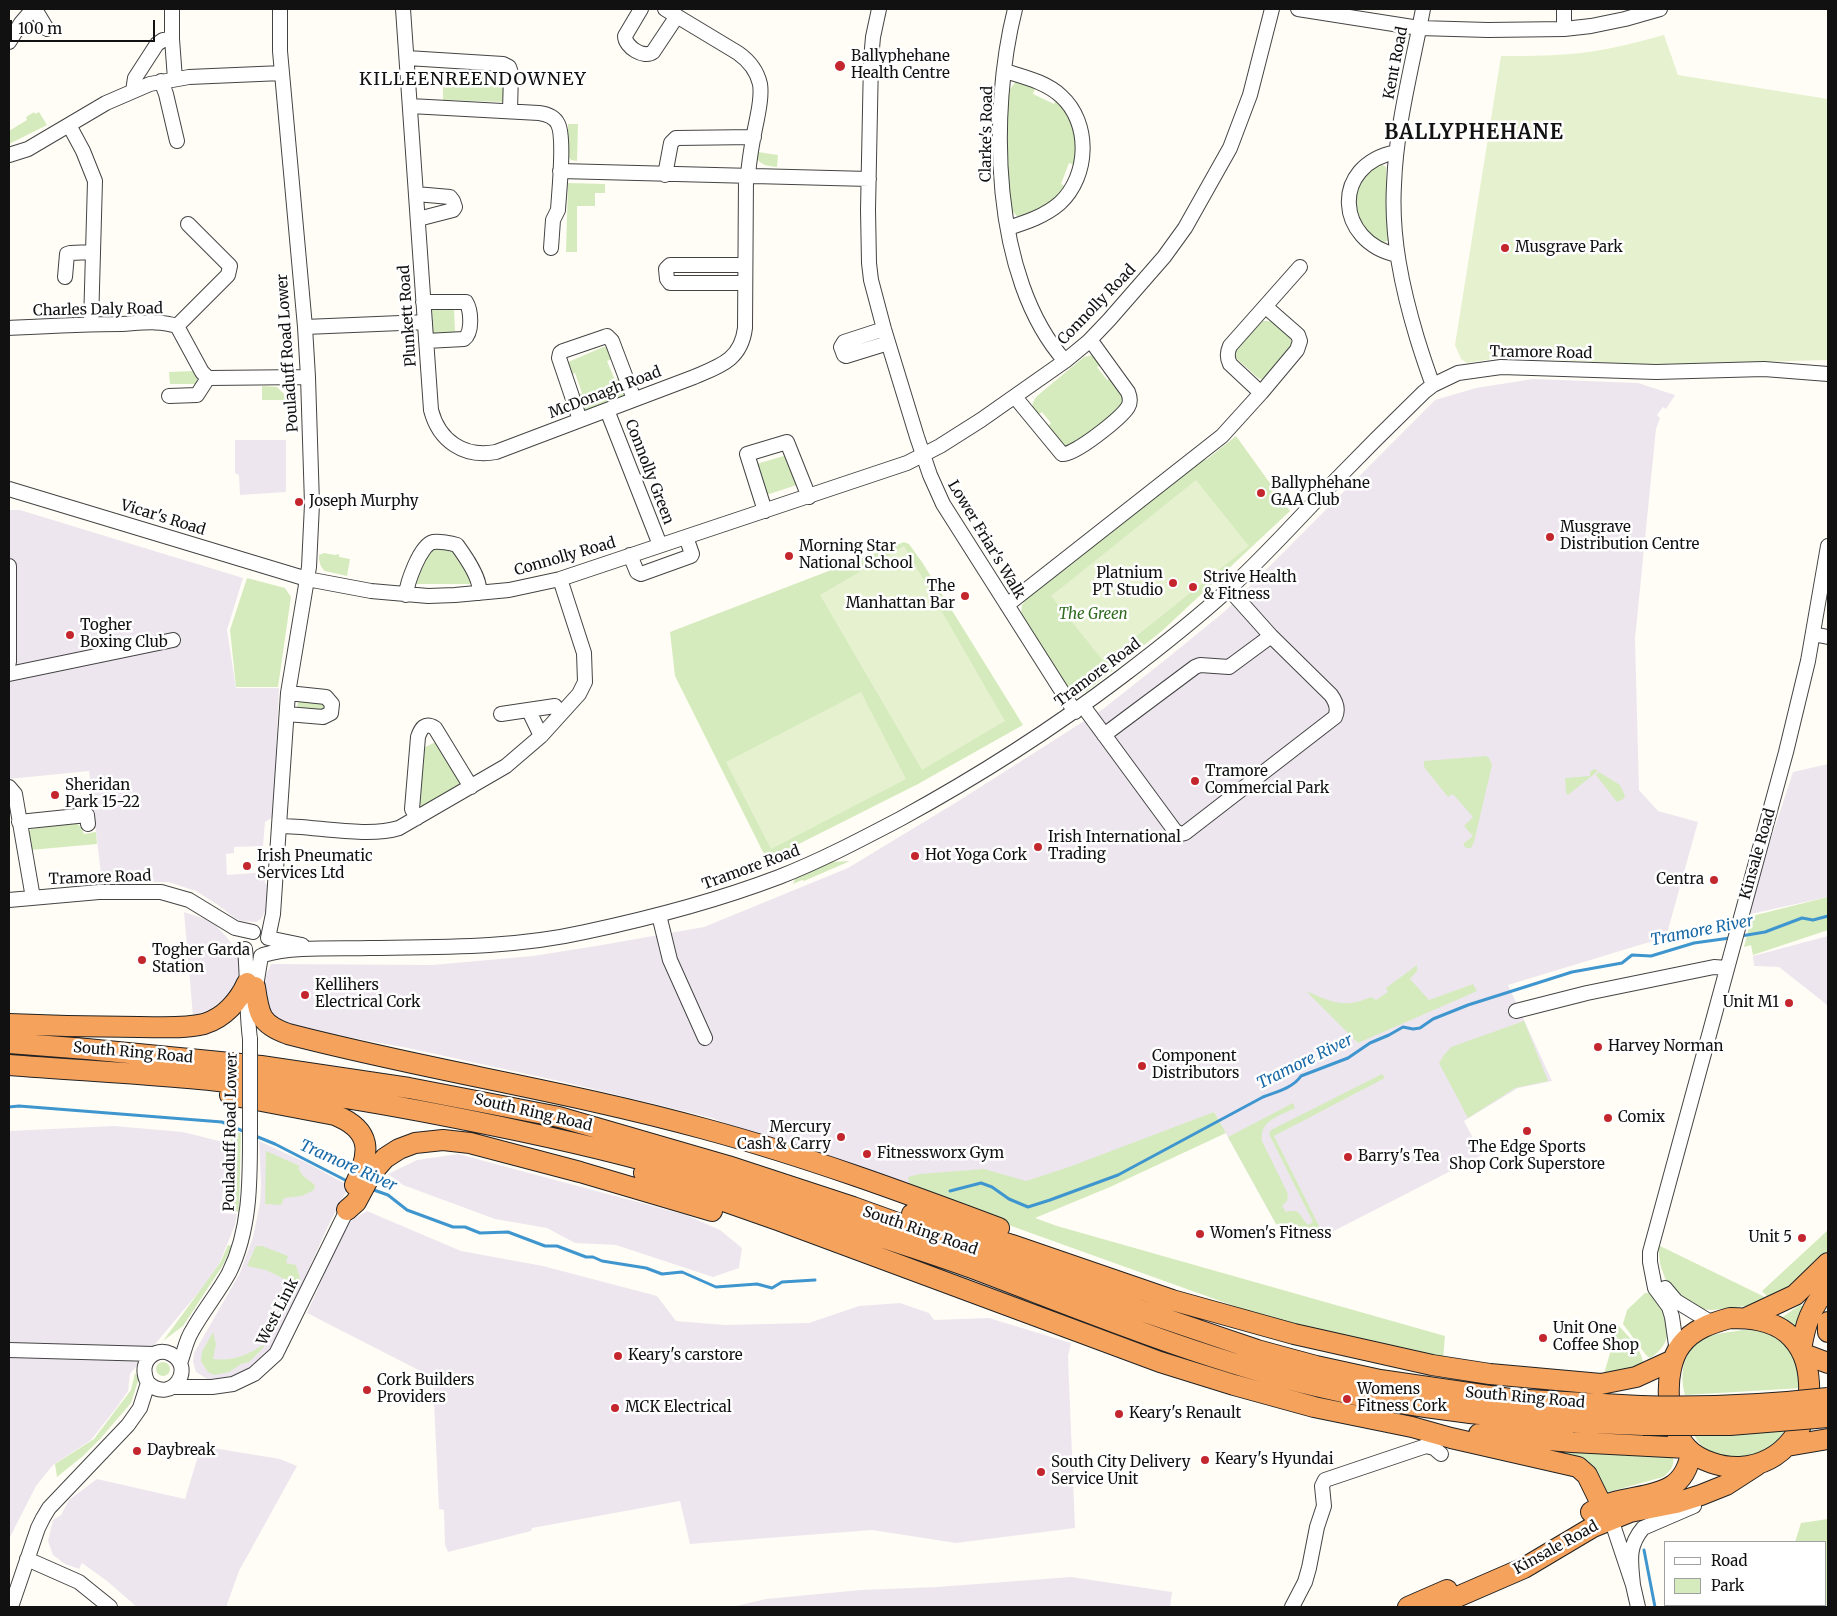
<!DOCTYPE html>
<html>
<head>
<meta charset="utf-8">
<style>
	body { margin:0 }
	#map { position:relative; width:1837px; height:1616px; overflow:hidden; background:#fffdf5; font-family:Merriweather,serif }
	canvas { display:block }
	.frame { position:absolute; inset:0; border:10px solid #111; pointer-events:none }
	.legend { position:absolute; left:1664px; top:1541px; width:162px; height:65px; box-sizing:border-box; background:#fff; border:1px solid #a0a0a0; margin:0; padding:6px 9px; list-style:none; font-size:15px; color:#111 }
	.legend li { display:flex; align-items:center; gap:10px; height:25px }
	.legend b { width:25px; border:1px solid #a0a0a0 }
	.scale { position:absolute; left:10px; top:20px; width:145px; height:22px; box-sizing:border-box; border:2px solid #111; border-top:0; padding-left:6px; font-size:15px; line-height:18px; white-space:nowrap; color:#111; -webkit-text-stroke:4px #fff; paint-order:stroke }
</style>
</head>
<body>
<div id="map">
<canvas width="1837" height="1616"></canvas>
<div class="frame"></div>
<ul class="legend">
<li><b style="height:6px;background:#fff"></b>Road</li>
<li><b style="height:14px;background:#d5ebbd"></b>Park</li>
</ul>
<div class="scale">100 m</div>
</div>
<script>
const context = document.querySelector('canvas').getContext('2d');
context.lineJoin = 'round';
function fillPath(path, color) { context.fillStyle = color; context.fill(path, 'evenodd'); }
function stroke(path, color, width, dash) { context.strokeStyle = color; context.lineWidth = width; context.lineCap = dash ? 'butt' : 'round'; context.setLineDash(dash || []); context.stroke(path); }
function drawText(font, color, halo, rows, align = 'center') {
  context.font = font + ' Merriweather,serif'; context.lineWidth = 5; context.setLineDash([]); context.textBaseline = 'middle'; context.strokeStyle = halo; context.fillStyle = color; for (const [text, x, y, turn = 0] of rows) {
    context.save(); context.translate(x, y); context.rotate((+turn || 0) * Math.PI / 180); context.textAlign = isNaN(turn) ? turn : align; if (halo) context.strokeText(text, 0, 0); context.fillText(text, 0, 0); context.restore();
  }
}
fillPath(new Path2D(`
	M1533,379L1638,383L1675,395L1666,409L1663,407L1657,415L1660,418L1656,429L1635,639L1639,790L1658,811L1698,822L1666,937L1508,985L1552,1081L1518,1088L1464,1121L1482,1155L1324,1236L1276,1224L1214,1112L980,1213L823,1160L712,1118L568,1083L408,1048L281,1025L269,1014L263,982L271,964L432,965L533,956L602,945L704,927L848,868L960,800L1103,709L1165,660L1224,612L1435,400L1476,388Z
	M235,440H286V492L240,495L239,475L235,473Z
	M9,510H20L243,578L227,630L236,688H279L273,817L265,822L263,846L234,847V853L226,854L227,875L265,872V883L268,885L266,910L261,919L256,922L243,921L236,919L218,905L196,891L168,882L102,883L89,771L9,779Z
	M1828,764V897L1746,915L1793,772Z
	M184,912L205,919L216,926L225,935L232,944L238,957L239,972L235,987L222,1000L211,1009L193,1016Z
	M1828,936V1009L1826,1004L1779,967L1754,966L1753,956Z
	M114,1126L183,1132L227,1143L221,1213L237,1214L235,1225L219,1264L203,1287L130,1374L128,1391L117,1407L91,1440L53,1465L36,1486L9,1539V1131Z
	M259,1141L309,1164L349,1186L328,1226L277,1340L266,1358L254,1368L229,1380L212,1382L196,1372L193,1362L194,1353L240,1273L253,1237L260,1203L261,1184Z
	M458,1154L686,1215L720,1230L742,1248L739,1268L713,1277L616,1245L575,1243L547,1228L495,1219L403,1185L388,1174L417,1160Z
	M367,1211L461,1251L543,1266L657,1296L676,1321L725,1325L809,1323L859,1306L900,1303L929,1313L934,1320L989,1318L1071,1343L1068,1356L1075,1528L956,1543L872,1530L690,1544L680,1501L532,1528L531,1531L448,1552L445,1545L444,1510L439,1509L433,1381L436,1379L307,1313L347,1223Z
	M201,1446L280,1459L297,1466L239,1571L226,1607H137L107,1581L82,1563L79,1569L65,1564L53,1555L48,1541L53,1520L61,1515L69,1500L97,1479L185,1499Z
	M1071,1577L1172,1592L1170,1607H732L766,1599L861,1590L937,1587Z`), '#eee6ef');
fillPath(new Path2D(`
	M443,74L505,78L504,102L443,100Z
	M1016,81L1036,86L1033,94L1054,104L1057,97L1075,125L1077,166L1069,163L1061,184L1067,187C1055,200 1036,218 1017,216L1010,209L1005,157L1008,92Z
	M34,112L35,114L39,112L47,125L9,144V131L27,120L26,117Z
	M568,124H578L577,161L571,160L568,156Z
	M758,152L778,155L777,167C769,166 761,166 757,158Z
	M1381,164L1386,167L1389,240L1382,243L1373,241C1351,210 1351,210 1362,174Z
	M568,183L605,184V193H595V206H577V252H566Z
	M432,308L454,309L455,331L462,332L435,335L433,332Z
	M1263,321H1271C1280,328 1294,334 1291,347L1264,380L1258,378L1235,357V350Z
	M603,347H609L614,358L607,361L615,380L623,378L627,390L625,397L588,412H582L575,396L582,393L575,373L568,376L566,363Z
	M1093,355L1102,364L1097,367L1107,380L1112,377C1119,386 1127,395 1122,407L1071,448L1066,449L1045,429L1051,423L1042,412L1035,417C1031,408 1031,404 1037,396L1084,357Z
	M194,371L197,376V384H170L169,372Z
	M262,386L277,387L284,394L286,400H262Z
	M1236,436L1290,511L1163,630L1087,691L1080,694L1071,693L1021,614L1022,605L1030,594L1204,457L1206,460Z
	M787,455L797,485L763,496L753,465Z
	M904,542L909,544L922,562L1023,725L918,784L767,860L675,676L670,632Z
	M433,549L454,550L474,584H412L425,554Z
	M324,553L335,555L339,554V557L350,559L347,576L325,571C320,567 319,562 319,555Z
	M247,578L285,588L291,597L278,687H236L230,630Z
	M298,699L320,700L326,705L324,711L297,710Z
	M436,742L462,783L422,806L417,803L423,748Z
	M1486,756L1489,758L1492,765L1474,842L1471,848H1466L1463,844L1473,836L1464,826L1473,817L1453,794L1448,797L1424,767V761Z
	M1594,769L1598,771L1568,795L1566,793L1565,778L1590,776V772Z
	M1599,772L1620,785L1625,796L1623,799L1617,802L1596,775Z
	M76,823L81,827L84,834L96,832L97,844L30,850L28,833L31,829Z
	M850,861L804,881L802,880L793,884L795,879L830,862Z
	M1828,897V930L1753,955L1751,945L1744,947L1752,916Z
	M1417,965V971L1410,979L1429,1000L1473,984L1477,991L1358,1043L1306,991C1332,1002 1344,1009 1371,997L1376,1000L1388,992L1386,988Z
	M1524,1021L1548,1081L1515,1088L1468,1118L1439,1063L1444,1055L1451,1047Z
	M1382,1074L1385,1078L1274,1136L1324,1236L1276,1224L1228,1137L1293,1103L1295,1108C1280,1116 1259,1120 1262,1141L1288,1194L1287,1201L1282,1206L1286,1212C1301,1208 1298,1214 1308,1225L1313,1222L1269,1134L1271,1130Z
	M1214,1112L1226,1133L1110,1187L1035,1218L1057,1226L1445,1336L1443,1359L1329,1334L1262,1316L911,1190L908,1177L920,1174L984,1169L1026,1181L1069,1167Z
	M231,1132L241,1133L239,1212L227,1210Z
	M266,1151L300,1166L298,1168L303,1176L315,1185L314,1190L302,1196L284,1198L281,1205L265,1204Z
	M1828,1230V1253L1803,1279L1774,1301L1762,1304L1712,1310L1701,1309L1674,1292L1666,1281L1660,1264L1658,1245L1771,1300L1762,1291Z
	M228,1245L232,1246L223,1265L183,1326L163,1341L220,1263Z
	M256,1246H262L288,1256L286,1263L296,1265L301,1282L295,1284L266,1270L247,1266Z
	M1645,1293H1650L1665,1305C1668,1329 1673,1343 1650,1358L1646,1355L1623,1324L1627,1310Z
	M1800,1305L1805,1307L1798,1331L1781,1318Z
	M1618,1325C1627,1335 1643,1350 1643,1364L1636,1368L1604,1374Z
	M1743,1330C1785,1330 1794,1351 1802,1388L1685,1395C1679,1373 1683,1348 1707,1337C1718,1333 1731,1332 1743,1330Z
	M213,1332L216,1344L213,1359C234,1361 245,1356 263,1345L264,1347L249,1362L241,1364L229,1372L214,1375L208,1372L201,1361L202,1352Z
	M156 1369a7 7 0 1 1 14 0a7 7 0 1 1-14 0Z
	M135,1373L139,1378L131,1403L100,1439L83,1456L57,1477L55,1464L94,1439L131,1390Z
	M1784,1431C1770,1458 1723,1465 1701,1445C1698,1442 1696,1438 1694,1435Z
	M1511,1447L1672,1453C1676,1464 1671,1471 1663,1477L1605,1493L1602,1483L1597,1475Z
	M1828,1519V1607H1776L1777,1605H1826V1542H1795L1801,1523Z`), '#d5ebbd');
fillPath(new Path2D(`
	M1664,35L1678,75L1828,99V360L1644,365L1504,357L1467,363L1461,359L1455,345L1501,56C1530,56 1560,56 1589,52C1614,48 1639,42 1664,35Z
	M1196,480L1249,546L1104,662L1051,596Z
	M904,546L1005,721L922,770L820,595Z
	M861,692L906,779L771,849L726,762Z`), '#e6f2cf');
stroke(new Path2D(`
	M1741,936L1765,932L1802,918L1813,920L1828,916
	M9,1107L19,1106L222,1122L245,1132
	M253,1135L275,1144L349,1182
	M371,1189L388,1195L407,1210L453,1227H465L480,1233L508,1232L545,1246H557L586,1257H593L602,1261L646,1268L662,1274L682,1272L716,1287L757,1284L772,1288L782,1282L815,1280
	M950,1191L981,1183L992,1187L1009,1199L1028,1207L1050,1200L1118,1175L1263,1097C1276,1092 1293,1088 1301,1076L1348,1058L1370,1043L1389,1035L1403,1027L1413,1029L1420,1028L1433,1019L1468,1005L1572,972L1622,963L1632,955L1651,956L1694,943L1730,938
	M1644,1550L1655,1607`), '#3f96cf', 3);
const minor = new Path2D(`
	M35,9L47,29
	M172,9V39L175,79
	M403,9L431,410C439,441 464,458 496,452L694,377C720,366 741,360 745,328L746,177
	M641,9L625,36C625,47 644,59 653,52L677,16
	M665,9L738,53C748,60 757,71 760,84C762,96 759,108 757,119C753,138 749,158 748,177
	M879,9L873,37L871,60L868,210L869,263L871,280L884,329L917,437L930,475L943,504L1075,712
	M1015,9C989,112 991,278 1065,361
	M1298,9L1419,28L1488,30L1564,29L1591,26L1625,19L1660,9
	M1423,9C1412,67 1396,126 1394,185C1391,237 1402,288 1417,338C1422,354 1427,370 1433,385
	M1564,9V29
	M9,42L21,23L33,9
	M407,58L503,64L509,67L511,73L510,111
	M1005,71C1024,77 1046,82 1061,96C1091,123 1089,176 1060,203C1045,216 1027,222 1008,228
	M161,81L166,94L177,141
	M133,91L135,78L157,44L163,40L172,39
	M410,106L539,113C547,114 554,116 558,124C565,138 559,192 558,210L553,220L551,248
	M69,125L83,151L95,181L91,324
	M1396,152C1330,165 1336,242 1397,255
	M9,155L28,149L106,103L150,84L189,77L282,73
	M560,171L869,179
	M665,175L671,143L676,138L754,137
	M416,194L450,197L453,201L455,207L453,210L418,219
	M745,265H670L666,269L667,279L670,283H745
	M65,277L67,254L70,253L93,252
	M423,302H466C471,310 473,332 464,339L426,341
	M177,326L228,275L230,266L188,224
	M305,327L425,322
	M9,328C47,326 84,324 122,324C140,323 160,320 177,326L202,372L208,378L308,377
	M884,329L844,342L841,347L844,355L846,356L888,343
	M1261,393L1230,364C1227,357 1227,353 1230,346L1300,267
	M169,396L197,395L208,378
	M1015,397L1062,454C1074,456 1121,418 1128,407C1131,402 1130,397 1128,392L1094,345L1088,342
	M607,410L660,545
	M580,420L559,358L560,353L563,351L604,337L607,336L612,341L634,399
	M9,489L307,579L371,591L428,596L455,595L509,590L560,579L907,463L940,446L981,420L1065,361L1088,342L1109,320L1164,257L1185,228L1230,148L1250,95L1272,9
	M765,511L747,454L787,442L809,497
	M630,555L637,572L641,574L691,556L692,554L686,537
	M9,566V662
	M406,595C407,583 420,545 433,542C439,541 451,543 457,545C465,556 482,580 479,593
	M1007,605L1222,436L1261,393L1297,350L1300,341L1298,335L1266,307
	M1813,634L1828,637
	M9,674L173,640
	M1083,706L1175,831L1181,834L1185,833L1335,717C1339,709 1336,702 1331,695L1271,636
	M529,711L541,736
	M287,714L323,717L331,713L332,704L326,697L288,693
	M501,714L555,706
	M1104,735L1195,667L1200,665L1229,667L1271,636L1229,589
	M9,787L15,794L33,898
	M417,818L412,809L418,737C421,728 425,722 435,728L471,787
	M19,822L87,815L88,824
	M280,826C315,826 367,838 399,828L506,766L541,736L579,694L585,682L584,653L560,579
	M9,900L99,892H161L189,900L235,928L253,932
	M659,915L670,960L705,1038
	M268,938L273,914L288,693L309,567L312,504L308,377L305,327L280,51V9
	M268,938L302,945
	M245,949C248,979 246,1009 250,1039
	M263,955C294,946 338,949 370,948C442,947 514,948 585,932C651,918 716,901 779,877C820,861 860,840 900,819C977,777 1051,730 1121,677C1158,649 1195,620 1230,588C1265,556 1296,521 1329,487C1360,455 1392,423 1424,392L1433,385L1458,373L1501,367L1656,372L1764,369L1828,374
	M255,992L261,956
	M1516,1011L1587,993L1714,967L1727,968
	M1665,1288L1676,1301L1712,1323
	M9,1350L154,1354
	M1677,1352L1672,1317L1669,1307L1655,1288L1650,1262V1252L1786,752L1808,661L1828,546
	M180,1363C184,1353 186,1340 192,1331C203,1311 218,1293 229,1273C251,1229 250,1178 250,1130
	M173,1387H212L233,1384L254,1374L276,1354L347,1210
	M1609,1520L1614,1528L1633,1585L1638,1607
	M27,1559L79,1582L110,1607
	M1633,1585C1631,1562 1627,1547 1643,1528L1694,1506
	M11,1607L38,1528L43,1518L49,1508L128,1425L140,1408L148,1383C142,1372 143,1359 156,1353C161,1351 167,1352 171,1354C196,1367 172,1405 148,1383
	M1292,1607L1305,1582L1309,1568L1317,1527L1324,1506L1322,1486L1325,1480L1426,1446L1434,1448L1441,1454`);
const highway = new Path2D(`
	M255,987C259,1015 260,1024 288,1034C426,1070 568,1091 705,1129C805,1156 903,1192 999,1228
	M9,1024C52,1026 95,1027 139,1027C160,1027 183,1029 204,1024C224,1018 239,1001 247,983
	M9,1043L87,1049L261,1066L409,1088L559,1117L728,1166L853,1207L1139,1310L1257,1350L1316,1366L1380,1380L1510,1399L1640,1406
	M9,1065C85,1071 161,1074 236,1083C332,1093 426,1111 520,1131C586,1145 652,1161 716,1181C764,1197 812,1214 860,1230C898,1243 935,1254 972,1268C1086,1311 1198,1358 1316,1386C1423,1412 1533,1422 1643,1425
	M230,1095L335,1115C372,1130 371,1152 355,1185
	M644,1173L778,1220L1160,1362L1234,1385L1314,1407L1412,1427L1451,1438L1578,1467L1587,1475L1609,1520
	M347,1210L356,1202L371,1174L385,1158L399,1149L415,1143L443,1140L470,1143L580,1172L712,1211
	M912,1214L1012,1245L1172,1300L1294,1334L1432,1365L1490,1374L1601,1384L1636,1377L1673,1360
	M1730,1318C1750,1318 1771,1320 1787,1333C1803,1347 1808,1364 1809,1383C1811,1426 1784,1464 1740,1467C1723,1468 1699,1461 1687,1448C1666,1426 1662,1370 1681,1345C1693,1329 1712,1323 1730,1318Z
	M1746,1318L1795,1295L1828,1263
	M1828,1322V1332
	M1801,1350C1805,1324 1811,1307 1828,1288
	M1804,1354L1828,1363
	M1479,1434L1572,1442L1687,1448
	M1787,1446L1828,1439
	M1591,1512C1629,1488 1683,1508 1691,1452
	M1408,1607L1447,1590
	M1434,1607L1524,1568L1593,1527L1630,1512L1676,1503L1701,1495L1726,1485L1757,1465`);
stroke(minor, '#444', 16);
stroke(highway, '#222', 22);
stroke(minor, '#fff', 14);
stroke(highway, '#f5a25d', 20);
const minorBridge = new Path2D(`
	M250,1039V1130`);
const highwayBridge = new Path2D(`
	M1640,1406C1703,1408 1766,1405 1828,1398
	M1643,1425H1730L1828,1417`);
stroke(minorBridge, '#444', 16, []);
stroke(highwayBridge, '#222', 22, []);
stroke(minorBridge, '#fff', 14);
stroke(highwayBridge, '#f5a25d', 20);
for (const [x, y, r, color] of [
	[840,66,6,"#c4262e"],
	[1505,248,5,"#c4262e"],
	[1261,493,5,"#c4262e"],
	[299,502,5,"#c4262e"],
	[1550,537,5,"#c4262e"],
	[789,556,5,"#c4262e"],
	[1173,583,5,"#c4262e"],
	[1193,587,5,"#c4262e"],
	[965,596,5,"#c4262e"],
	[70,635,5,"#c4262e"],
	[1195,781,5,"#c4262e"],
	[55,795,5,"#c4262e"],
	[1038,847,5,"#c4262e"],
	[915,856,5,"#c4262e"],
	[247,866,5,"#c4262e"],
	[1714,880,5,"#c4262e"],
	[142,960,5,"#c4262e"],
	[305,995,5,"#c4262e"],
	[1789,1003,5,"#c4262e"],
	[1598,1047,5,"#c4262e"],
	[1142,1066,5,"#c4262e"],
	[1608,1118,5,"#c4262e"],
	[1527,1131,5,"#c4262e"],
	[841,1137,5,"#c4262e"],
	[867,1154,5,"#c4262e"],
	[1348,1157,5,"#c4262e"],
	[1200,1234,5,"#c4262e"],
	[1802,1238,5,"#c4262e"],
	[1543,1338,5,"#c4262e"],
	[618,1356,5,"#c4262e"],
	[367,1390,5,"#c4262e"],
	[1347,1399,5,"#c4262e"],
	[615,1408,5,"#c4262e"],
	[1119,1414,5,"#c4262e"],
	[137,1451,5,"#c4262e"],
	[1205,1460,5,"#c4262e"],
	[1041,1472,5,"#c4262e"]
]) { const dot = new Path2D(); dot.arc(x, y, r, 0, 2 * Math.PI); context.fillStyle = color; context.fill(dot); stroke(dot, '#fff', 2); }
drawText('15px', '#111', '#fff', [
	["Ballyphehane",851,57],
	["Health Centre",851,74],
	["Musgrave Park",1515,248],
	["Ballyphehane",1271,484],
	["GAA Club",1271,501],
	["Joseph Murphy",309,502],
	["Musgrave",1560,528],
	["Distribution Centre",1560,545],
	["Morning Star",799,547],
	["National School",799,564],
	["Platnium",1163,574,"right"],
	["PT Studio",1163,591,"right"],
	["Strive Health",1203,578],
	["& Fitness",1203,595],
	["The",955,587,"right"],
	["Manhattan Bar",955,604,"right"],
	["Togher",80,626],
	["Boxing Club",80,643],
	["Tramore",1205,772],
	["Commercial Park",1205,789],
	["Sheridan",65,786],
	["Park 15-22",65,803],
	["Irish International",1048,838],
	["Trading",1048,855],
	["Hot Yoga Cork",925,856],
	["Irish Pneumatic",257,857],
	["Services Ltd",257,874],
	["Centra",1704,880,"right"],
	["Togher Garda",152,951],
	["Station",152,968],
	["Kellihers",315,986],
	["Electrical Cork",315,1003],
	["Unit M1",1779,1003,"right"],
	["Harvey Norman",1608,1047],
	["Component",1152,1057],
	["Distributors",1152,1074],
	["Comix",1618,1118],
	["Mercury",831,1128,"right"],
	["Cash & Carry",831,1145,"right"],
	["The Edge Sports",1527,1148,"center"],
	["Shop Cork Superstore",1527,1165,"center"],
	["Fitnessworx Gym",877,1154],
	["Barry's Tea",1358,1157],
	["Women's Fitness",1210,1234],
	["Unit 5",1792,1238,"right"],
	["Unit One",1553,1329],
	["Coffee Shop",1553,1346],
	["Keary's carstore",628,1356],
	["Cork Builders",377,1381],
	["Providers",377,1398],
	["Womens",1357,1390],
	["Fitness Cork",1357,1407],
	["MCK Electrical",625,1408],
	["Keary's Renault",1129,1414],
	["Daybreak",147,1451],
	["Keary's Hyundai",1215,1460],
	["South City Delivery",1051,1463],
	["Service Unit",1051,1480]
], 'left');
drawText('15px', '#111', '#fff', [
	["Kent Road",1396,63,-79],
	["Clarke's Road",987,134,-89],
	["Connolly Road",1097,305,-46],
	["Charles Daly Road",98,310,-1],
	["Plunkett Road",408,316,-94],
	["Pouladuff Road Lower",288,353,-94],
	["Tramore Road",1541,353,1],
	["McDonagh Road",605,393,-21],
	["Connolly Green",649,472,69],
	["Vicar's Road",163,518,17],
	["Lower Friar's Walk",986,540,59],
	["Connolly Road",565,557,-16],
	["Tramore Road",1098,673,-37],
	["Kinsale Road",1758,854,-74],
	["Tramore Road",751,868,-20],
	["Tramore Road",100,878,-2],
	["South Ring Road",133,1053,5],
	["South Ring Road",533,1113,13],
	["Pouladuff Road Lower",231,1132,-89],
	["South Ring Road",920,1231,19],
	["West Link",278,1312,-63],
	["South Ring Road",1525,1398,5],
	["Kinsale Road",1556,1548,-29]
]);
drawText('italic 15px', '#2f6b1f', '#fff', [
	["The Green",1093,615]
]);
drawText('italic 16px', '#1768a6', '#fff', [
	["Tramore River",1702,931,-11],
	["Tramore River",1305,1062,-26],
	["Tramore River",348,1166,24]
]);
context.letterSpacing = '1px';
drawText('18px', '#111', '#fff', [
	["KILLEENREENDOWNEY",473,80]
]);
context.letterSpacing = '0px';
context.letterSpacing = '1px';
drawText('bold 20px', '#111', '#fff', [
	["BALLYPHEHANE",1474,133]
]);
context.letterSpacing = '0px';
</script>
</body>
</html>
